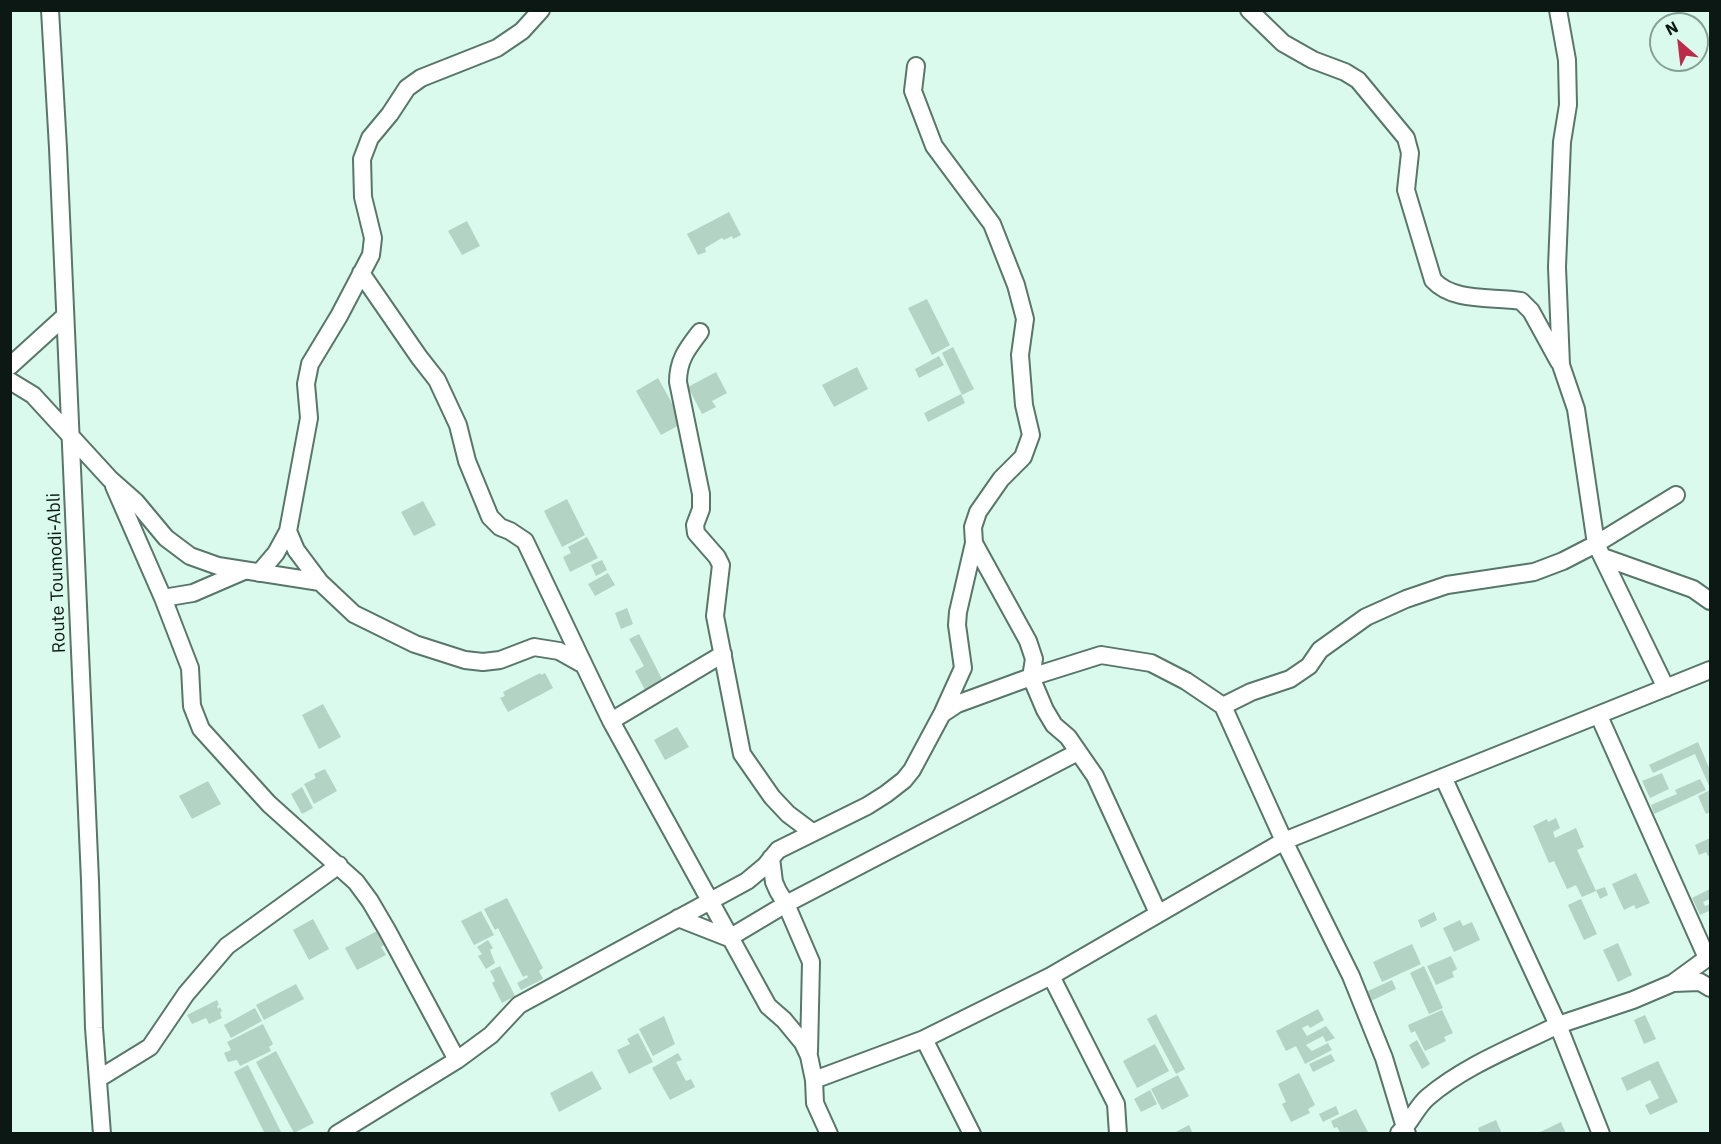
<!DOCTYPE html>
<html>
<head>
<meta charset="utf-8">
<style>
	body { margin:0 }
	#map { position:relative; width:1721px; height:1144px; overflow:hidden; background:#d9faec; font-family:"IBM Plex Sans",sans-serif }
	canvas { display:block }
	.frame { position:absolute; inset:0; border:12px solid #0c1813; pointer-events:none }
	.north { position:absolute; left:1649px; top:12px; width:60px; height:60px; box-sizing:border-box; background:#d9faec; border:2px solid #87a095; border-radius:50%; rotate:332deg; font-size:16px; font-weight:700; line-height:24px; text-align:center; color:#0c1813 }
	.north::after { content:''; display:block; margin:auto; width:21px; height:27px; background:#bc2b47; clip-path:polygon(50% 0,100% 100%,50% 72%,0 100%) }
</style>
</head>
<body>
<div id="map">
<canvas width="1721" height="1144"></canvas>
<div class="frame"></div>
<div class="north">N</div>
</div>
<script>
const context = document.querySelector('canvas').getContext('2d');
context.lineJoin = 'round';
function fillPath(path, color) { context.fillStyle = color; context.fill(path, 'evenodd'); }
function stroke(path, color, width, dash) { context.strokeStyle = color; context.lineWidth = width; context.lineCap = dash ? 'butt' : 'round'; context.setLineDash(dash || []); context.stroke(path); }
function drawText(font, color, halo, rows, align = 'center') {
  context.font = font + ' "IBM Plex Sans",sans-serif'; context.lineWidth = 5; context.setLineDash([]); context.textBaseline = 'middle'; context.strokeStyle = halo; context.fillStyle = color; for (const [text, x, y, turn = 0] of rows) {
    context.save(); context.translate(x, y); context.rotate((+turn || 0) * Math.PI / 180); context.textAlign = isNaN(turn) ? turn : align; if (halo) context.strokeText(text, 0, 0); context.fillText(text, 0, 0); context.restore();
  }
}
fillPath(new Path2D(`
	M729,212L741,235L733,239L732,236L724,240L722,238L705,248L706,252L698,255L687,234Z
	M467,221L480,246L462,255L448,231Z
	M927,299L950,345L932,355L908,308Z
	M953,347L974,389L962,395L942,353Z
	M939,356L944,365L919,378L915,369Z
	M857,367L868,389L834,407L822,385Z
	M716,372L727,393L712,401L716,407L702,414L688,387Z
	M658,378L683,423L661,435L636,391Z
	M961,394L965,403L928,422L924,413Z
	M567,499L585,535L562,547L544,511Z
	M423,501L436,525L414,536L401,512Z
	M587,537L598,558L570,572L563,557L571,553L568,547Z
	M602,560L607,570L596,576L591,565Z
	M608,573L615,585L595,596L588,584Z
	M627,608L633,624L621,629L615,613Z
	M639,634L663,681L645,690L635,671L644,666L629,639Z
	M540,673L541,675L545,673L553,688L508,712L500,698L505,696L503,692Z
	M323,704L341,737L319,749L302,715Z
	M677,727L689,747L665,760L654,740Z
	M1698,742L1710,770V788L1695,754L1653,773L1649,765Z
	M325,769L337,791L314,804L304,784L316,778L314,774Z
	M1662,773L1669,789L1650,798L1642,781Z
	M1700,779L1706,790L1654,814L1651,805L1677,794L1675,790Z
	M208,781L221,804L192,819L179,796Z
	M302,787L313,808L302,814L291,794Z
	M1710,790V812L1706,814L1698,796Z
	M1556,818L1560,828L1553,832L1555,838L1576,828L1584,847L1577,850L1596,891L1582,897L1576,885L1567,889L1554,861L1549,863L1533,826L1547,819L1548,822Z
	M1710,838V855L1708,856L1706,852L1699,855L1695,845Z
	M1636,873L1650,903L1636,909L1634,905L1624,910L1612,884Z
	M1605,887L1608,895L1600,899L1596,890Z
	M1710,889V899L1703,902L1705,906L1710,904V915L1709,911L1700,915L1692,898Z
	M507,898L543,968L539,971L543,979L521,990L517,983L528,977L527,975L523,977L498,928L495,930L484,909Z
	M1581,899L1597,934L1584,940L1568,905Z
	M481,911L494,935L474,945L461,921Z
	M1434,912L1437,920L1421,928L1418,920Z
	M313,919L329,949L309,960L293,930Z
	M1460,920L1463,926L1472,922L1480,940L1454,952L1443,928Z
	M377,931L384,945L381,947L386,955L357,970L345,948Z
	M488,940L493,948L490,950L495,963L486,969L478,956L482,954L477,947Z
	M1618,943L1632,975L1618,982L1603,950Z
	M1412,944L1421,964L1382,982L1373,962Z
	M1451,956L1457,969L1452,972L1454,977L1436,985L1427,966Z
	M500,966L515,996L502,1003L492,983L495,981L490,971Z
	M1424,966L1443,1008L1429,1014L1410,973Z
	M1392,980L1396,989L1371,1001L1366,992Z
	M296,984L304,999L264,1020L256,1005Z
	M217,1000L219,1005L217,1006L218,1009L220,1007L222,1011L220,1013L222,1018L209,1024L206,1018L192,1024L187,1015Z
	M255,1008L262,1021L231,1038L224,1025Z
	M1318,1009L1324,1020L1310,1028L1308,1025L1302,1028L1307,1036L1326,1026L1335,1038L1326,1042L1323,1036L1306,1045L1312,1051L1328,1043L1332,1050L1305,1064L1296,1046L1286,1051L1276,1031Z
	M1442,1010L1453,1033L1444,1037L1446,1041L1425,1051L1415,1031L1411,1033L1408,1025Z
	M1156,1014L1185,1069L1176,1074L1147,1019Z
	M1645,1015L1656,1039L1644,1044L1634,1020Z
	M664,1016L675,1044L653,1056L639,1029Z
	M263,1024L273,1044L269,1047L271,1051L240,1066L237,1060L228,1062L224,1053L231,1050L227,1042Z
	M638,1033L653,1062L629,1074L617,1050L630,1044L627,1039Z
	M1417,1040L1430,1064L1422,1069L1409,1045Z
	M1155,1044L1169,1071L1137,1088L1123,1061Z
	M276,1051L314,1123L294,1133L256,1062Z
	M678,1053L682,1060L676,1062L686,1081L691,1079L695,1087L670,1100L652,1068Z
	M1331,1054L1335,1061L1313,1072L1309,1064Z
	M1658,1061L1678,1102L1650,1115L1645,1105L1659,1098L1650,1080L1627,1091L1621,1078Z
	M248,1065L282,1134H265L234,1072Z
	M592,1071L602,1089L559,1112L550,1093Z
	M1299,1073L1315,1105L1308,1109L1310,1113L1291,1122L1282,1104L1286,1102L1278,1084Z
	M1178,1075L1189,1096L1162,1110L1151,1089Z
	M1150,1090L1157,1104L1141,1112L1134,1099Z
	M1336,1106L1339,1114L1323,1122L1319,1114Z
	M1356,1109L1369,1134H1341L1337,1127L1334,1128L1331,1121Z
	M1496,1120L1502,1134H1480L1478,1128Z
	M1561,1122L1566,1134H1536Z
	M1189,1125L1193,1134H1172Z`), '#b3d3c5');
const minor = new Path2D(`
	M50,10L58,148L90,880L94,1028L102,1134
	M1249,10L1283,43L1313,60L1345,72L1358,80L1406,138L1410,153L1406,190L1433,280C1454,303 1493,296 1521,301L1531,311L1559,362
	M1558,10L1567,60L1568,105L1562,142L1557,267L1561,365L1576,409L1596,544L1666,688
	M916,66L913,91L934,146L992,224L1016,285L1025,319L1020,355L1024,405L1031,435L1023,457L1001,479L978,512L973,527L974,543L1028,641L1034,659L1031,677L1045,710L1054,725L1068,737L1095,776L1158,913
	M361,273L419,357L437,380L458,425L467,461L490,517L500,527L510,531L525,541L584,665
	M700,332C687,349 678,360 678,382L701,494V509L695,525L696,533L717,557L721,565L715,616L742,754L772,797L788,814L812,832
	M10,366L65,316
	M10,381L33,395L110,479L136,502L166,538L190,556L218,566L320,582L354,614L415,644L465,660L483,662L500,660L534,647L559,651L584,665L611,721L768,1006L784,1020L803,1043L809,1056L814,1080L924,1039L1051,976L1284,841L1223,706L1186,681L1151,663L1101,655L1031,677L957,704L942,714L912,770L904,780L886,794L867,806L778,850L765,866L747,881L519,1005L491,1035L457,1060L337,1134
	M114,486L163,598L190,668L192,706L201,729L269,804L356,882L370,901L387,930L457,1060
	M1603,557L1693,589L1710,601
	M259,573L276,553L288,531
	M320,582L296,550L288,531L309,418L306,384L310,364L339,316L371,255L373,238L363,197L362,159L370,138L390,114L407,88L421,78L497,48L522,31L541,10
	M163,598L193,593L244,571
	M1223,706L1251,692L1290,679L1309,666L1320,650L1366,617L1406,599L1447,585L1534,572L1563,561L1596,544L1676,495
	M943,712L963,668L957,625L958,612L974,543
	M1599,716L1707,958
	M611,721L723,654
	M1443,777L1558,1025L1633,1000L1673,983L1710,956
	M771,858L774,882L778,891L786,904L811,962L809,1052
	M678,918L729,938L786,904L1078,752
	M1051,976L1116,1104L1118,1134
	M1673,983L1700,982L1710,988
	M924,1039L972,1134
	M98,1079L150,1047L186,994L227,946L339,865
	M814,1080L815,1103L829,1134
	M1399,1133C1411,1123 1416,1107 1428,1097C1466,1065 1514,1047 1558,1025L1601,1134
	M1407,1134L1384,1058L1351,976L1284,841L1710,670`);
stroke(minor, '#58766a', 20);
stroke(minor, '#fff', 16);
drawText('18px', '#0c1813', '#d9faec', [
	["Route Toumodi-Abli",57,573,-92]
]);
</script>
</body>
</html>
